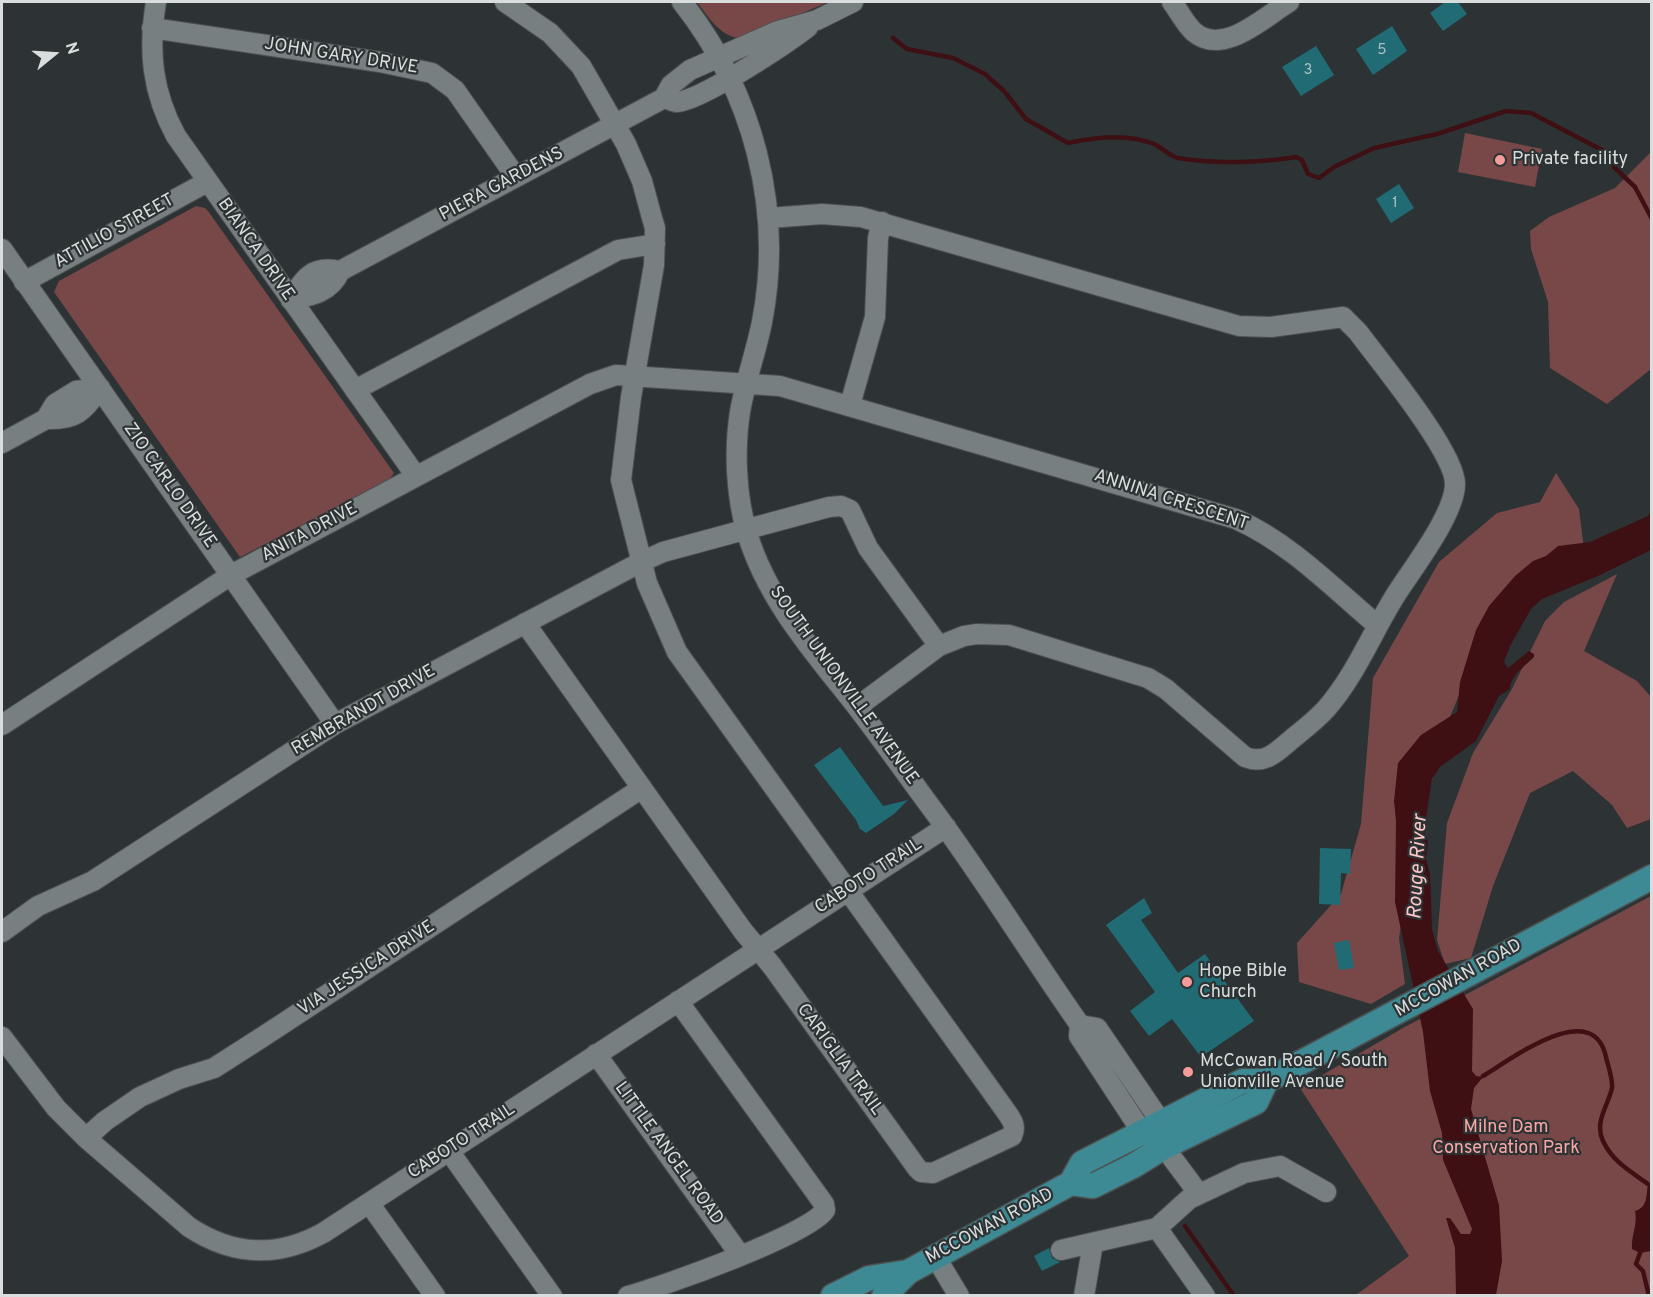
<!DOCTYPE html>
<html>
<head>
<meta charset="utf-8">
<style>
	body { margin:0 }
	#map { position:relative; width:1653px; height:1297px; overflow:hidden; background:#2d3334; font-family:Overpass,sans-serif }
	canvas { display:block }
	.frame { position:absolute; inset:0; border:3px solid #d9dddd; pointer-events:none }
	.north { position:absolute; left:24px; top:24px; width:60px; height:60px; -webkit-text-stroke:4px #2d3334; paint-order:stroke; rotate:72deg; font-size:16px; font-weight:700; line-height:24px; text-align:center; color:#d9dddd }
	.north::after { content:''; display:block; margin:auto; width:21px; height:27px; background:#d9dddd; clip-path:polygon(50% 0,100% 100%,50% 72%,0 100%) }
</style>
</head>
<body>
<div id="map">
<canvas width="1653" height="1297"></canvas>
<div class="frame"></div>
<div class="north">N</div>
</div>
<script>
const context = document.querySelector('canvas').getContext('2d');
context.lineJoin = 'round';
function fillPath(path, color) { context.fillStyle = color; context.fill(path, 'evenodd'); }
function stroke(path, color, width, dash) { context.strokeStyle = color; context.lineWidth = width; context.lineCap = dash ? 'butt' : 'round'; context.setLineDash(dash || []); context.stroke(path); }
function drawText(font, color, halo, rows, align = 'center') {
  context.font = font + ' Overpass,sans-serif'; context.lineWidth = 4.5; context.setLineDash([]); context.textBaseline = 'middle'; context.strokeStyle = halo; context.fillStyle = color; for (const [text, x, y, turn = 0] of rows) {
    context.save(); context.translate(x, y); context.rotate((+turn || 0) * Math.PI / 180); context.textAlign = isNaN(turn) ? turn : align; if (halo) context.strokeText(text, 0, 0); context.fillText(text, 0, 0); context.restore();
  }
}
fillPath(new Path2D(`
	M697,2H828L743,39C720,37 710,19 697,2Z
	M1465,133L1542,149L1535,187L1458,172Z
	M1651,152V369L1607,404L1550,368L1548,302L1531,249L1530,231L1549,217L1615,188Z
	M196,206L205,208L208,211L394,473L389,480L240,557L54,292L59,281Z
	M1556,473L1579,509L1584,550L1539,567L1462,688L1445,729L1410,867L1399,938L1405,984L1371,1004L1299,982L1297,943L1341,894L1361,824L1373,678L1439,562L1497,513L1540,502Z
	M1617,574L1584,651L1637,681L1651,697V819L1627,828L1612,805L1573,771L1530,793L1493,886L1471,958L1445,964L1437,940L1447,823L1473,753L1512,689L1545,621L1564,602Z
	M1651,896V1295H1356L1409,1256L1300,1088L1403,1028Z`), '#784848');
fillPath(new Path2D(`
	M1651,510V550L1598,576L1542,599L1531,609L1510,646L1504,662L1508,668L1529,651L1534,654V657C1525,666 1510,676 1510,689L1499,696L1476,741L1440,767L1432,779L1424,832L1428,842L1426,859L1430,874L1432,929L1438,951L1473,1009L1472,1071L1476,1076L1483,1077L1474,1088L1471,1109L1499,1205L1502,1261L1496,1295H1456L1455,1248L1446,1218H1450L1461,1234H1470L1472,1229L1443,1160L1442,1133L1430,1091L1423,1032L1395,902L1396,821L1394,801L1398,763L1421,735L1457,712L1460,682L1476,630L1489,606L1515,576L1533,561L1546,556L1558,546L1590,542L1648,516Z
	M1648,1184L1651,1186V1251L1640,1253L1632,1249C1631,1235 1638,1224 1635,1211C1648,1207 1646,1196 1648,1184Z`), '#3e1013');
stroke(new Path2D(`
	M893,38L907,49L953,58L985,74L1004,91L1026,119L1068,143C1095,137 1128,133 1154,144C1163,148 1169,156 1178,158C1213,164 1261,163 1296,157L1302,160L1308,174L1319,178L1334,167L1374,148L1437,134L1506,111L1531,113L1604,151L1614,167L1635,187L1652,219
	M1483,1076C1513,1058 1593,997 1606,1057C1608,1066 1613,1079 1612,1088C1608,1106 1594,1122 1603,1141C1613,1162 1630,1171 1648,1184
	M1185,1226L1234,1296
	M1640,1253L1636,1264L1643,1271L1649,1296`), '#3e1013', 4.5);
fillPath(new Path2D(`
	M1445,2H1458L1467,14L1443,31L1430,13Z
	M1392,26L1407,51L1373,75L1356,49Z
	M1316,46L1334,75L1301,96L1282,67Z
	M1399,184L1414,208L1391,223L1376,199Z
	M840,747L883,806L908,800L894,814L866,833L860,829L856,820L814,765Z
	M1320,848L1351,849L1350,874L1341,873L1340,905L1319,904Z
	M1144,898L1152,913L1141,920L1178,973L1205,954L1254,1021L1201,1057L1172,1019L1149,1036L1130,1011L1155,992L1106,925Z
	M1349,940L1354,968L1339,970L1334,943Z
	M1049,1248L1052,1258L1060,1262L1042,1271L1034,1256Z`), '#216b75');
const minor = new Path2D(`
	M156,2C148,51 152,92 176,136L416,476
	M505,2L550,33L581,66L626,144L642,181L652,218L655,228L654,265L631,397L621,480L647,583L677,652L1005,1110C1011,1119 1017,1125 1012,1136L933,1173L921,1172L917,1168L772,966L743,931L525,623
	M682,2C753,92 784,208 762,322C756,352 745,382 740,412C734,450 736,496 747,533C767,599 812,650 854,703C881,738 907,775 933,810C985,880 1030,954 1080,1025L1079,1036L1142,1132L1164,1147L1199,1194
	M1172,2C1179,11 1185,24 1194,32C1223,57 1264,17 1289,2
	M152,28L380,62L432,73L455,90L516,177
	M664,98C668,99 674,102 677,102C702,100 786,44 808,27
	M768,218L822,214L861,217L1239,326L1271,327L1343,317L1358,332C1380,362 1455,452 1455,484C1455,514 1412,569 1395,596C1372,633 1355,676 1326,709C1316,720 1303,730 1292,739C1277,752 1265,765 1245,757L1166,689L1148,678L1009,635L977,634L964,636L939,646L857,707
	M2,249L335,724
	M24,282L207,182
	M291,300C304,278 312,265 340,271L664,98L671,85L690,70L778,31L817,20L853,2
	M291,300C312,296 331,292 340,271
	M355,390L618,250L655,244
	M850,405L875,317L878,238L882,222
	M46,419C75,420 84,412 100,388
	M2,443L46,419L55,404L76,391L100,388
	M2,725L231,575L590,384L616,375L780,386L1236,519C1290,543 1332,587 1377,625
	M2,932L38,906L93,881L335,724L641,562L663,552L829,507L841,506L850,510L868,548L939,646
	M1080,1025L1097,1028L1161,1122L1163,1138
	M2,1037L56,1108L86,1138L189,1227C233,1256 277,1258 323,1233L946,827
	M596,1054L740,1255
	M86,1138L105,1121L140,1097L179,1079L214,1068L264,1036L642,788
	M449,1151L552,1296
	M369,1203L435,1296
	M1157,1228L1205,1296
	M1061,1250L1157,1228L1189,1199L1244,1173L1280,1166L1326,1192
	M935,1256L959,1296
	M628,1296C661,1287 811,1234 825,1210L824,1204L678,1001
	M1084,1296L1093,1243`);
const major = new Path2D(`
	M1071,1183L1093,1186L1133,1166L1164,1147L1256,1102L1266,1081
	M833,1296L869,1278L908,1272
	M884,1296L908,1272L1071,1183L1082,1163L1243,1081H1266L1652,877`);
stroke(minor, '#4c5152', 22);
stroke(major, '#4c5152', 27);
stroke(minor, '#787f80', 20);
stroke(major, '#3d8a94', 24);
for (const [x, y, r, color] of [
	[1500,160,6,"#f59b9c"],
	[1187,982,6,"#f59b9c"],
	[1188,1072,6,"#f59b9c"]
]) { const dot = new Path2D(); dot.arc(x, y, r, 0, 2 * Math.PI); context.fillStyle = color; context.fill(dot); stroke(dot, '#2d3334', 2); }
drawText('15px', '#abc0c3', null, [
	["5",1382,51],
	["3",1308,71],
	["1",1395,204]
]);
drawText('18px', '#d9dddd', '#2d3334', [
	["JOHN GARY DRIVE",341,57,9],
	["PIERA GARDENS",502,185,-28],
	["ATTILIO STREET",115,232,-29],
	["BIANCA DRIVE",255,250,55],
	["ZIO CARLO DRIVE",169,486,55],
	["ANNINA CRESCENT",1171,501,18],
	["ANITA DRIVE",310,533,-28],
	["SOUTH UNIONVILLE AVENUE",843,686,54],
	["REMBRANDT DRIVE",364,711,-30],
	["CABOTO TRAIL",869,877,-33],
	["VIA JESSICA DRIVE",367,969,-33],
	["MCCOWAN ROAD",1459,979,-29],
	["CARIGLIA TRAIL",839,1060,54],
	["CABOTO TRAIL",462,1142,-33],
	["LITTLE ANGEL ROAD",668,1154,54],
	["MCCOWAN ROAD",990,1227,-28]
]);
drawText('18px', '#d9dddd', '#2d3334', [
	["Private facility",1512,160],
	["Hope Bible",1199,972],
	["Church",1199,993],
	["McCowan Road / South",1200,1062],
	["Unionville Avenue",1200,1083]
], 'left');
drawText('18px', '#fca6a6', '#2d3334', [
	["Milne Dam",1506,1128],
	["Conservation Park",1506,1149]
]);
drawText('italic 20px', '#fdc7c7', '#2d3334', [
	["Rouge River",1419,867,-87]
]);
</script>
</body>
</html>
